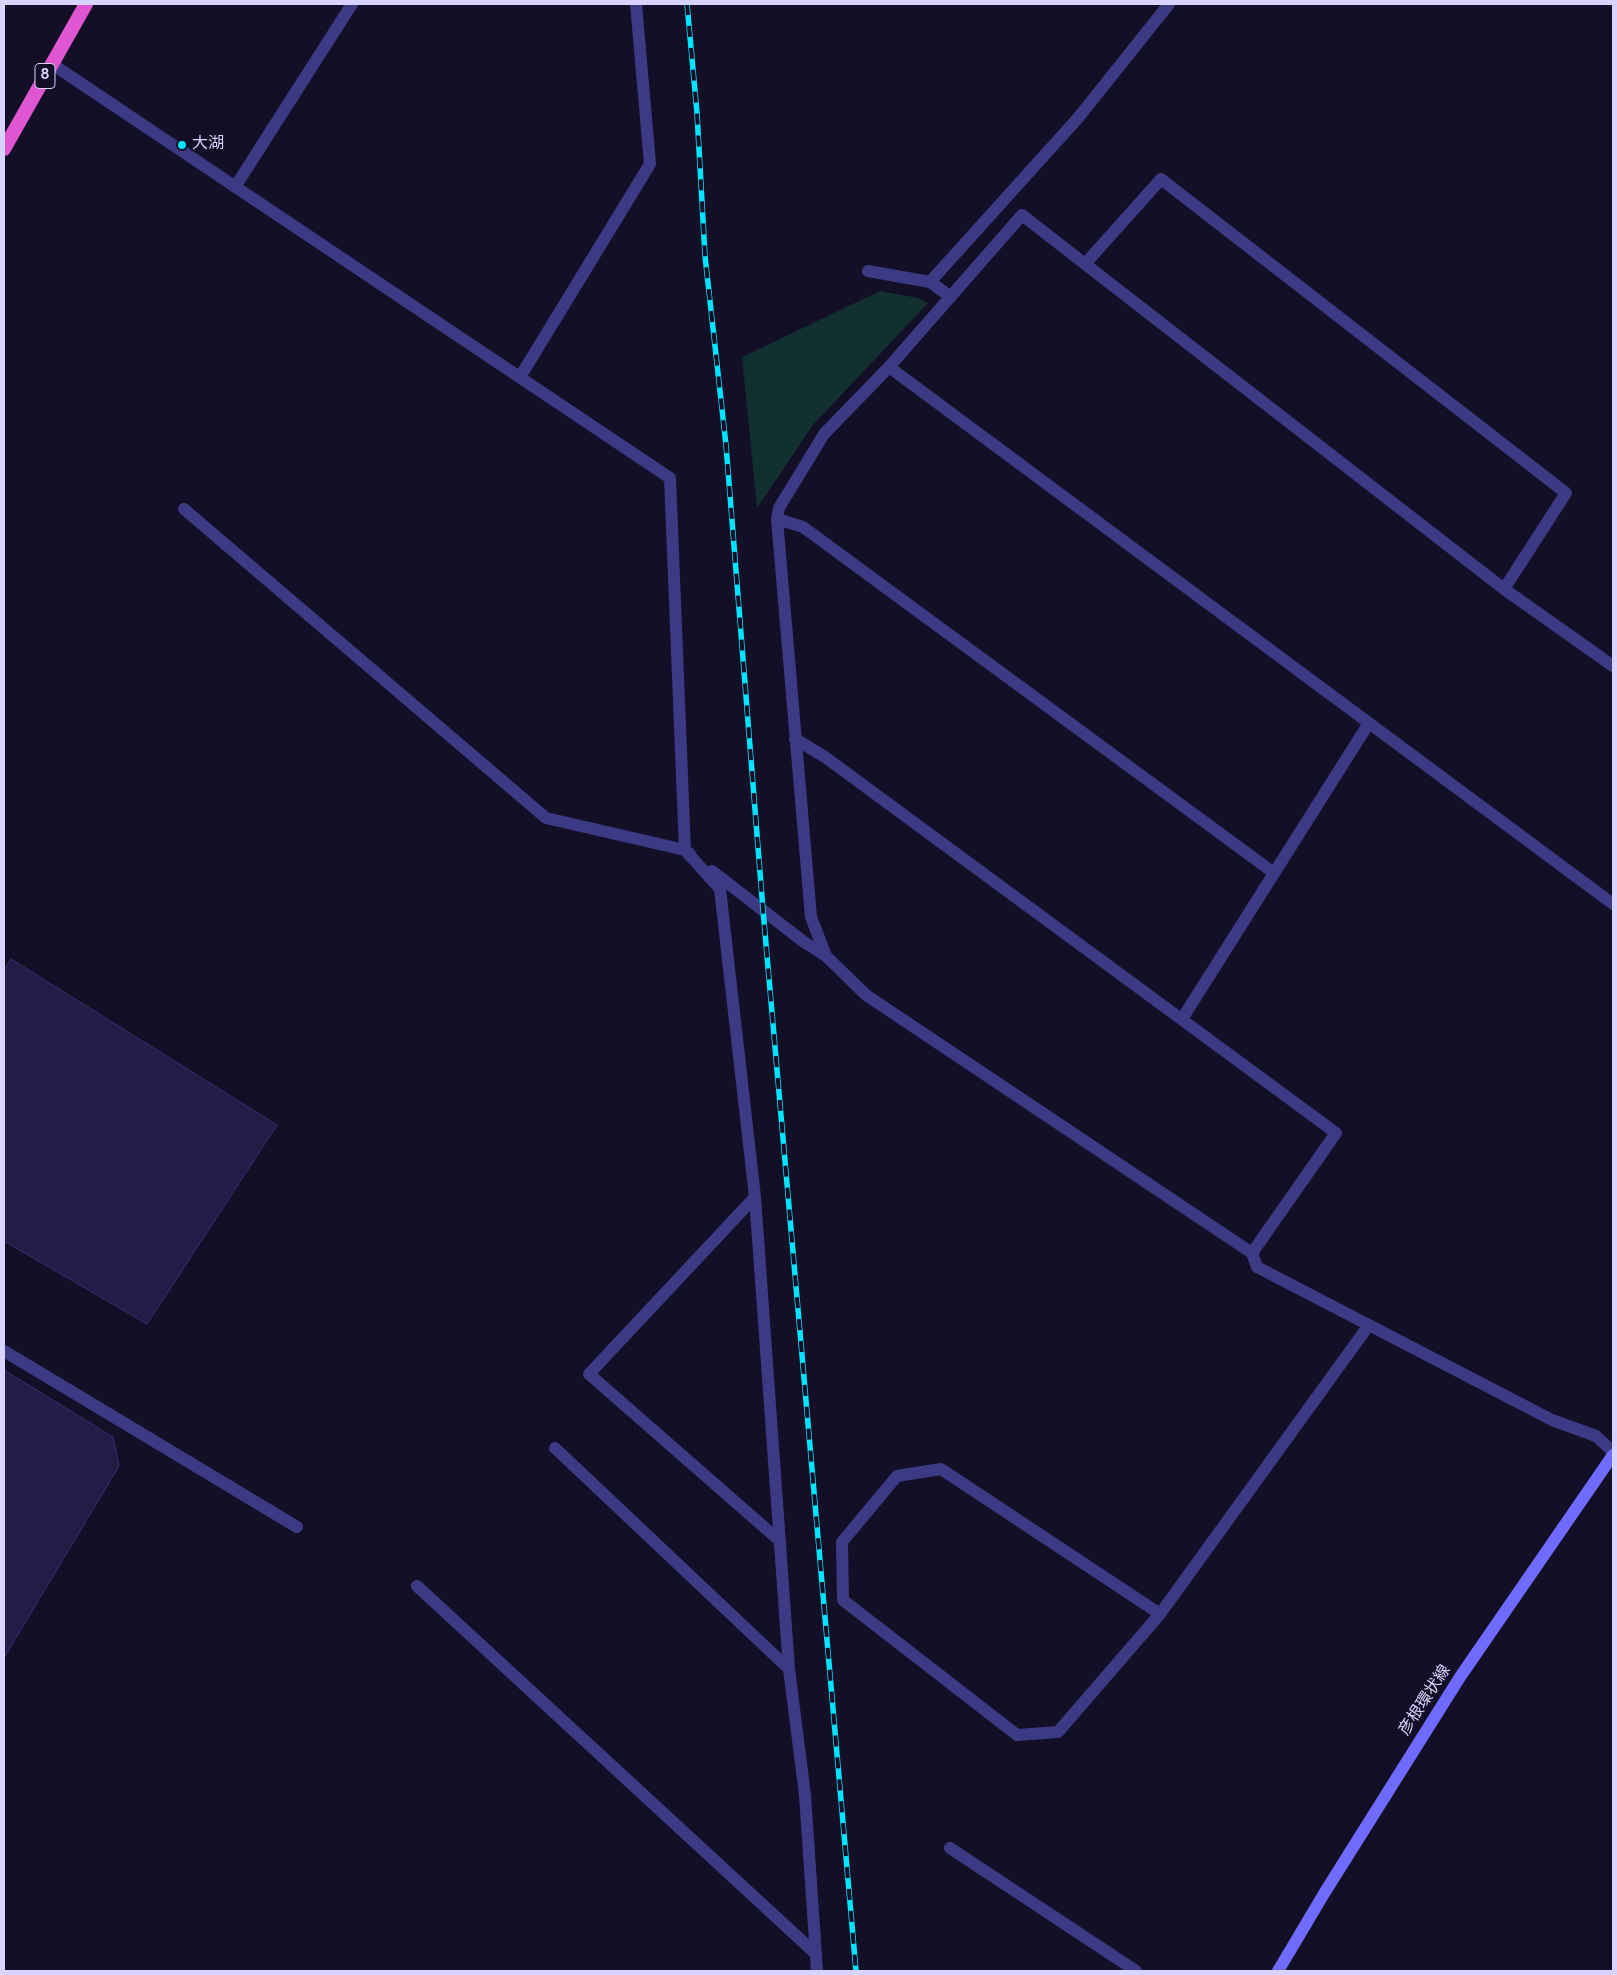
<!DOCTYPE html>
<html>
<head>
<meta charset="utf-8">
<style>
	body { margin:0 }
	#map { position:relative; width:1617px; height:1975px; overflow:hidden; background:#130f26; font-family:Overpass,sans-serif }
	canvas { display:block }
	.frame { position:absolute; inset:0; border:5px solid #d9d4ff; pointer-events:none }
</style>
</head>
<body>
<div id="map">
<canvas width="1617" height="1975"></canvas>
<div class="frame"></div>
</div>
<script>
const context = document.querySelector('canvas').getContext('2d');
context.lineJoin = 'round';
function fillPath(path, color) { context.fillStyle = color; context.fill(path, 'evenodd'); }
function stroke(path, color, width, dash) { context.strokeStyle = color; context.lineWidth = width; context.lineCap = dash ? 'butt' : 'round'; context.setLineDash(dash || []); context.stroke(path); }
function drawText(font, color, halo, rows, align = 'center') {
  context.font = font + ' Overpass,"Noto Sans JP",sans-serif'; context.lineWidth = 5; context.setLineDash([]); context.textBaseline = 'middle'; context.strokeStyle = halo; context.fillStyle = color; for (const [text, x, y, turn = 0] of rows) {
    context.save(); context.translate(x, y); context.rotate((+turn || 0) * Math.PI / 180); context.textAlign = isNaN(turn) ? turn : align; if (halo) context.strokeText(text, 0, 0); context.fillText(text, 0, 0); context.restore();
  }
}
fillPath(new Path2D(`
	M880,291L918,298L928,303L813,425L757,508L742,357Z`), '#12302f');
const building = new Path2D(`
	M11,959L277,1125L147,1324L4,1241V971Z
	M4,1370L113,1437L119,1466L4,1658Z`);
fillPath(building, '#241b47');
stroke(building, '#3b2d73', 1);
stroke(new Path2D(`
	M52,64L670,478L685,850L720,889L755,1197L789,1669L805,1795L817,1971
	M235,187L352,4
	M1085,264L1161,179L1566,493L1504,589L1085,264L1022,215L889,367L1613,904
	M868,271L930,282L951,297
	M930,282L1078,118L1169,4
	M520,377L650,164L636,4
	M184,509L546,818L685,850L690,854
	M777,519L803,527L1274,873
	M1504,589L1613,666
	M795,739L825,757L1336,1133L1252,1253
	M712,871L804,942L826,956L866,995L1252,1253L1257,1267L1552,1420L1596,1436L1613,1452
	M826,956L811,917L777,519L779,508L824,434L889,367
	M1182,1019L1369,723
	M755,1197L589,1374L780,1541
	M4,1351L297,1527
	M555,1448L789,1669
	M417,1586L815,1953
	M1160,1614L941,1469L897,1476L842,1542L843,1600L1017,1735L1058,1732L1160,1614L1369,1325
	M950,1848L1136,1971`), '#3d3a85', 12);
stroke(new Path2D(`
	M1278,1971L1325,1892L1460,1677L1613,1455`), '#6f6bff', 12);
stroke(new Path2D(`
	M4,149L86,4`), '#e055d1', 14);
const rail = new Path2D(`
	M687,4L697,113L705,256L726,445L763,910L856,1971`);
stroke(rail, '#00e5ff', 5.5);
stroke(rail, '#130f26', 4, [11]);
for (const [x, y, r, color] of [
	[182,145,5,"#00e5ff"]
]) { const dot = new Path2D(); dot.arc(x, y, r, 0, 2 * Math.PI); context.fillStyle = color; context.fill(dot); stroke(dot, '#130f26', 2); }
for (const [x, y, w] of [
	[45,76,20]
]) { const box = new Path2D(); box.roundRect(x - w / 2, y - 12.5, w, 25, 4); context.fillStyle = '#130f26'; context.fill(box); stroke(box, '#d9d4ff', 1); }
drawText('bold 15px', '#d9d4ff', null, [
	["8",45,76]
]);
drawText('16px', '#d9d4ff', '#130f26', [
	["大湖",192,145]
], 'left');
drawText('16px', '#d9d4ff', '#130f26', [
	["彦根環状線",1426,1701,-57]
]);
</script>
</body>
</html>
